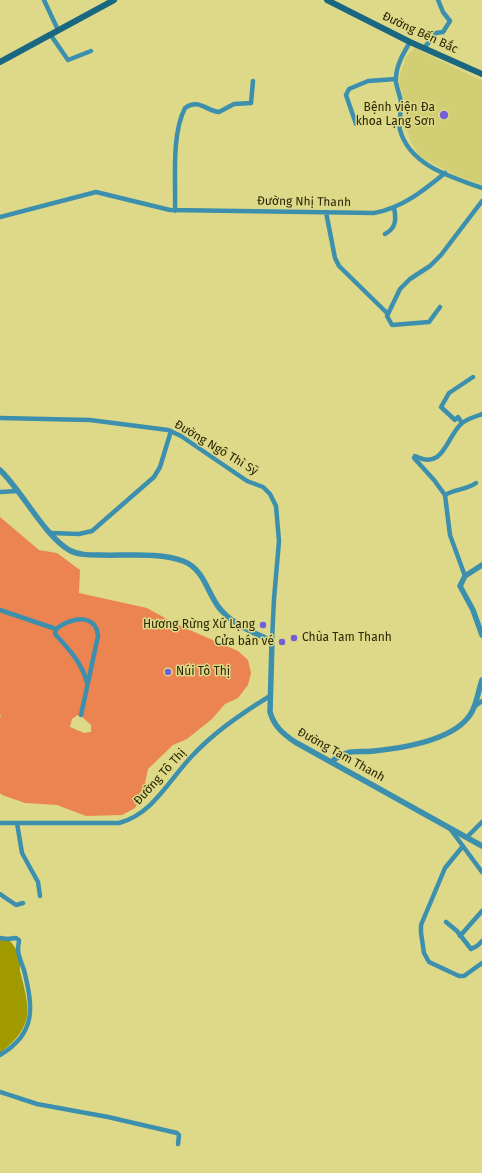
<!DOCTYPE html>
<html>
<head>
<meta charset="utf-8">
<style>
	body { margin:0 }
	canvas { display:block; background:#ddd988 }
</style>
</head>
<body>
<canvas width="482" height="1173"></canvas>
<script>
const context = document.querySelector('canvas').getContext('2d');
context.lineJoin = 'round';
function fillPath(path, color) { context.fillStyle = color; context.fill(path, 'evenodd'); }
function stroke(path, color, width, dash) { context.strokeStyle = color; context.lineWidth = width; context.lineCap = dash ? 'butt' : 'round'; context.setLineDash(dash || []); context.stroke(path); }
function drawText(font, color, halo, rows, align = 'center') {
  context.font = font + ' "Fira Sans",sans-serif'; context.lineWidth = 3; context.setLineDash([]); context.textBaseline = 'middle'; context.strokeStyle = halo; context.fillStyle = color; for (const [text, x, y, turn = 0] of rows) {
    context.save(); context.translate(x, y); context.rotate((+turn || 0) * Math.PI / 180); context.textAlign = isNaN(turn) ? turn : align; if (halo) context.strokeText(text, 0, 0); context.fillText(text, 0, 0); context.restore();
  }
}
fillPath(new Path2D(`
	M415,48L482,81V185L458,176L424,159L419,155L411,142L405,123L406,105L399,84L400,75L406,57Z`), '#d2ce74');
fillPath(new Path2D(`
	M0,517L39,550L57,553L80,570L79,593L147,608L176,624L238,651L248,660L251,673L248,685L238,698L225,704L212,719L187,739L173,745L148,769L143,793L135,808L122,815L86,816L57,805L25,803L2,795L0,793V717L1,716L0,714ZM78,715L82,717L91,725V732L84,733L70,727L72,719Z`), '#eb8450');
fillPath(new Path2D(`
	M0,939L9,940C13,944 19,953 20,958C21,962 19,967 20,971C30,1010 35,1026 0,1053Z`), '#a09900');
stroke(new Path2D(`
	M44,0L58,30
	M50,34L68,60L91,51
	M410,42C403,54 395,67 396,82C397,89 400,95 401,102C402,111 398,121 400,130C410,166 452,177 482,188
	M425,47L436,33L443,32L450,21L443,12L438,0
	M356,124L346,95L349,89L368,81L396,79
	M175,211C176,181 171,135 185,108C199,98 206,111 219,112L234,104L251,103L253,81
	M326,212L335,258L339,266L387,313
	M0,217L96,192L170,210L374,213C402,208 423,191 445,173
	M385,234C397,228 396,218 394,207
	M440,307L429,322L392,325L387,316L400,289L410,279L430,266L441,255L482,201
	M0,418L90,420L168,430L181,436L247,481L263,487L270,494L276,506L279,541L274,599L272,641
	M462,423L458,417L455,420L441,407L449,393L473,377
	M0,492L18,491
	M445,495C455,489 466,490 476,483
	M51,533L79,534L92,531L154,477L160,467L171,431
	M465,576L450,535L445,495L434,480L414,458L415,456C443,470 445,441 460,425C465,419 475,417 482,414
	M0,610L56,629
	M56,629C69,618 96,612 98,636L81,715
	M56,629L55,634C69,649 82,663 87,683
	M474,707L482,701
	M0,823H119C153,814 169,780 192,756C214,732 242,713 270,696
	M17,823L22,853L38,882L40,896
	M451,830L482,872
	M467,837L482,822
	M463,846L445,868L421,925V933L424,953L429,962L459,976H464L482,963
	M0,894L16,905L23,903
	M446,922L457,931L471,949L477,946L482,941
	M460,936L482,911
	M0,938L7,939L16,938L19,940C19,943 18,946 18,949C18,956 22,964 24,970C33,1007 37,1033 0,1055
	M0,1092L37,1104L108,1117L177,1133L179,1135L178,1144`), '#3d8fae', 4.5);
stroke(new Path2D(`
	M0,470C23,492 43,534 69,550C78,555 89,555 99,555C124,556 160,552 183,561C206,570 207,595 221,610C234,625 254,633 272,641L270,712C274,726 283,734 295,742L482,846
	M482,565L465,576L460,586L473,610L482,635
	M331,762C350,748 353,753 374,751C403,748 453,740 470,715C477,705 478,691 482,680`), '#3d8fae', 5.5);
stroke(new Path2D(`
	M327,0L410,42L482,74
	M0,62L114,0`), '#1a6781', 6);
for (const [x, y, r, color] of [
	[444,115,5,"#725fd9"],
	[263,625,4,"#725fd9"],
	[294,638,4,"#725fd9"],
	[282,642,4,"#725fd9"],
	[168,672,4,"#725fd9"]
]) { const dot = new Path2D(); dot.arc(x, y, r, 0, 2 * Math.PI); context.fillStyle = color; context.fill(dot); stroke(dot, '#ddd988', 1.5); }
drawText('12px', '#2a2806', '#ddd988', [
	["Đường Bến Bắc",420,33,25],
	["Đường Nhị Thanh",304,202,1],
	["Đường Ngô Thì Sỹ",216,448,31],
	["Đường Tam Thanh",341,755,29],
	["Đường Tô Thị",160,777,-48]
]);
drawText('12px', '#2a2806', '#ddd988', [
	["Bệnh viện Đa",435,108],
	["khoa Lạng Sơn",435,122],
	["Hương Rừng Xứ Lạng",255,625],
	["Chùa Tam Thanh",302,638,"left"],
	["Cửa bán vé",274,642],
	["Núi Tô Thị",176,672,"left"]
], 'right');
</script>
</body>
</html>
